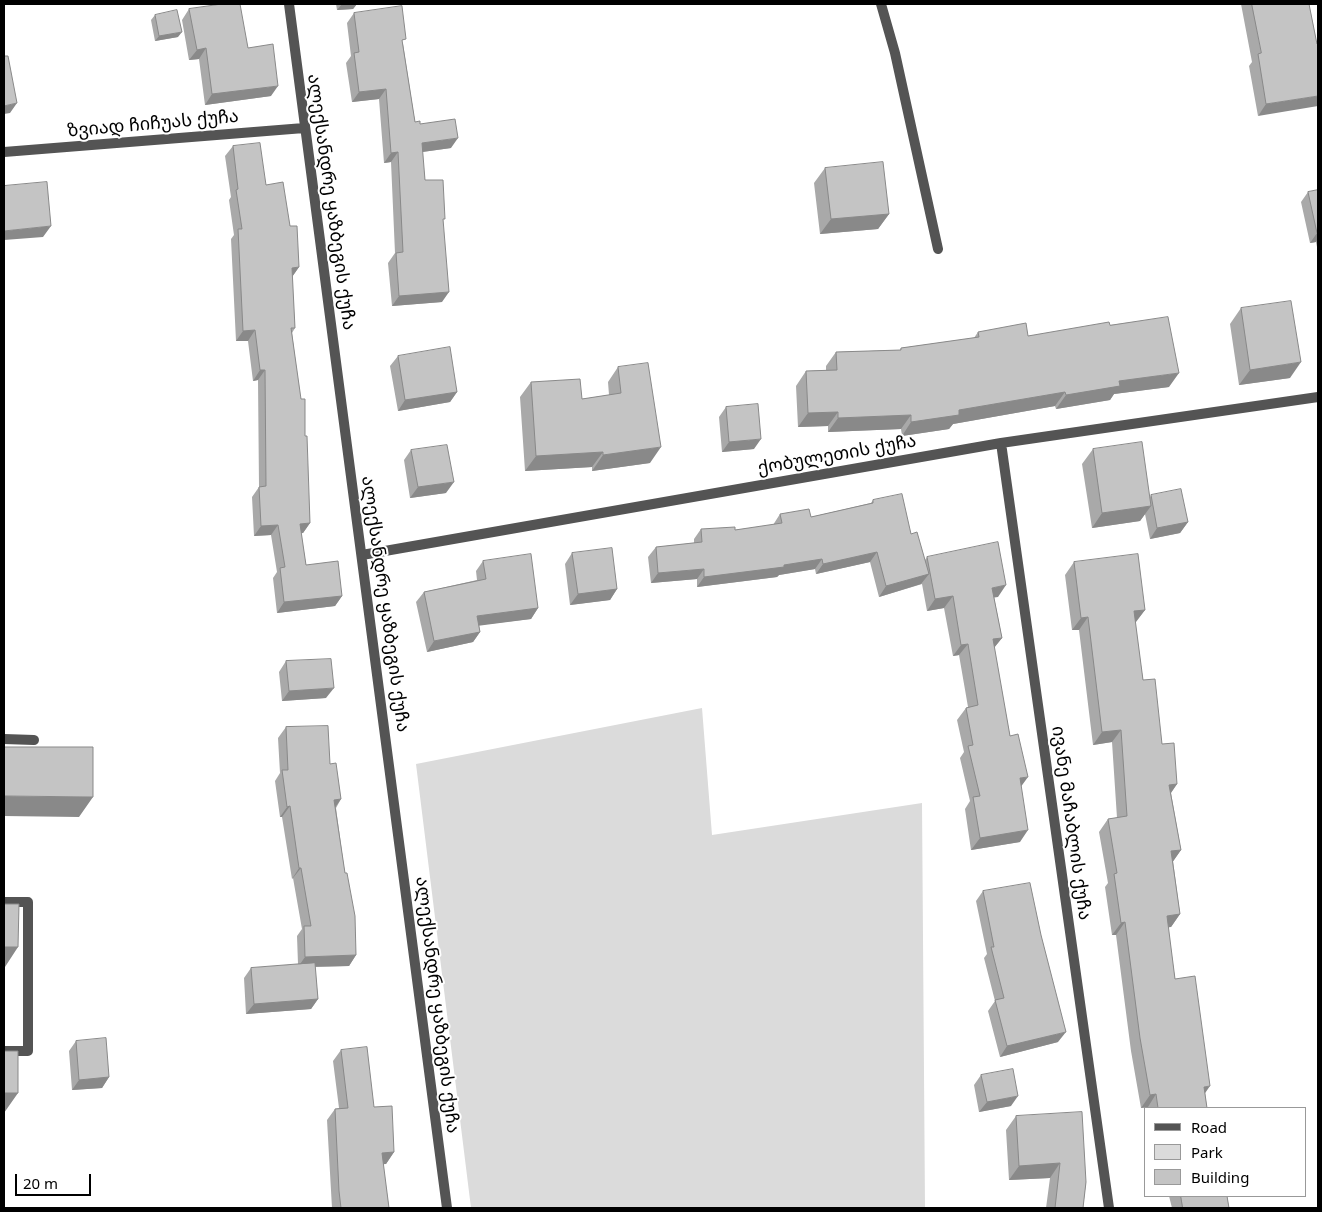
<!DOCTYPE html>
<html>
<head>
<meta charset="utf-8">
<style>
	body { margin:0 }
	#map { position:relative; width:1322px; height:1212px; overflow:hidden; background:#fff; font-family:"Noto Sans",sans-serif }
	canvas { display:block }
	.frame { position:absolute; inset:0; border:5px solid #000; pointer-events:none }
	.legend { position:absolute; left:1144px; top:1107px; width:162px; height:90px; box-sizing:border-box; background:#fff; border:1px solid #999; margin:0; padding:6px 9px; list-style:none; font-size:15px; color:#000 }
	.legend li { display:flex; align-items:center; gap:10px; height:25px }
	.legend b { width:25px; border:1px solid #999 }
	.scale { position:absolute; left:15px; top:1174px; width:76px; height:22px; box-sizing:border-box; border:2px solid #000; border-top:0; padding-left:6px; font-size:15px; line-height:18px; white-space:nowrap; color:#000; -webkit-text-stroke:4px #fff; paint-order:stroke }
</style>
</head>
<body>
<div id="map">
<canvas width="1322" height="1212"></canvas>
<div class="frame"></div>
<ul class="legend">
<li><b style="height:6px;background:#545454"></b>Road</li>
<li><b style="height:14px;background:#dbdbdb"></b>Park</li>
<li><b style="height:14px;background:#c4c4c4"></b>Building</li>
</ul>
<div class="scale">20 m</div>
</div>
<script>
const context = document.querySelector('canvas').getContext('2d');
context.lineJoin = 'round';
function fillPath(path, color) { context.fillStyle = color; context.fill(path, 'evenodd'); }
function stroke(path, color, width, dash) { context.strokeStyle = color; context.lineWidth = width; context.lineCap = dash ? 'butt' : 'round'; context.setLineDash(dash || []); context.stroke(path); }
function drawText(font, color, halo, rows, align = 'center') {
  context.font = font + ' "Noto Sans","Noto Sans Georgian",sans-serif'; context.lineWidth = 4; context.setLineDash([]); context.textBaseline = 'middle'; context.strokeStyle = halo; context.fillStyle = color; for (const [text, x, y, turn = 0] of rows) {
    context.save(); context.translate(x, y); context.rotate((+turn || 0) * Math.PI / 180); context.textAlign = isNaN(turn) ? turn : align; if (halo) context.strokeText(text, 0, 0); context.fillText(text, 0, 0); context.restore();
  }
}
fillPath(new Path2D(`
	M702,708L712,835L922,803L925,1208H471L416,764Z`), '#dbdbdb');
stroke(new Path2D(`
	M4,739L34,740
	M4,902H28V1051H4`), '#545454', 10);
stroke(new Path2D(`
	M289,4L447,1208
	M881,4L895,53L938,249
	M4,152L304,128
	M1001,443L1109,1208
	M362,555L1001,443L1318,397`), '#545454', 10);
fillPath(new Path2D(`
	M336,4H357L353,9L337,10Z
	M1241,4H1309L1317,44L1258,116L1249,66L1252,62Z
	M189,9L248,48L271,96L205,105L199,59L189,60L182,20Z
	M354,13L403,44L415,122L420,124L451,148L422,152L425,180L443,221L442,302L392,306L388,263L395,253L391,162L384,163L379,99L352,102L346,63L351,56L347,23Z
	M155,15L178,37L155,41L151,20Z
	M233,146L266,185L290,226L299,267L292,277L295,328L292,333L305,436L310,523L303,533H301L306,565L342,596L335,606L277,613L273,578L277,572L271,535L254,536L252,497L259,487L258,380L253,381L248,341H236L231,239L234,235L229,200L231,197L225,156Z
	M825,168L889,214L878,229L820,234L814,183Z
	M1318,190V252L1316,242L1310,243L1301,202L1308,192Z
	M1241,308L1290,378L1239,385L1230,324Z
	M1110,325L1169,387L1114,394L1110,400L1056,409L1055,406L953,424L949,429L902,436L901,429L828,432V426L798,427L796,386L806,371L826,370V366L836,352L900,350L901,348L974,338L978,332L1028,336Z
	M398,356L457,392L450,402L398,411L390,366Z
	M618,367L650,463L592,471V467L525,471L520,397L531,382L582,399L609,395L608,382Z
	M726,407L754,449L722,452L719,417Z
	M1093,449L1150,497L1151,495L1188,522L1180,533L1150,539L1145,514L1140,521L1092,528L1082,464Z
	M411,450L446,493L410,498L404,460Z
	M873,500L911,534L925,560L927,557L998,597H994L1002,638L994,648L1010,736L1021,786L1020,842L971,850L965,809L970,801L960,758L964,752L957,720L966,708L968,707L959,655L953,656L944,608L927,611L922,584L879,597L870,562L816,574L815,569L779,575L777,577L697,587V579L651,583L648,557L656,547L694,543V539L701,529L735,530L773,525L780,514L811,517L871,503Z
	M572,553L617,589L610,600L570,605L565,564Z
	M483,561L538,608L531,619L479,625L480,632L473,642L427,652L416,602L424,592L477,580L476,571Z
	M1074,562L1145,610L1135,622L1143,680L1162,744L1177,784L1171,793L1181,850L1173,861L1180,914L1171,927H1168L1175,979L1205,1093L1207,1108H1148V1107L1141,1108L1131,1051L1116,935H1112L1105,887L1108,883L1099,832L1108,819L1117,818L1112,742L1093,745L1079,630H1072L1065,575Z
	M286,661L326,698L282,701L279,672Z
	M286,727L330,764L341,799L336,808L356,955L349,966L315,967L318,999L311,1009L246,1014L244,978L251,968L298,964L297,936L302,929L293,878L292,879L282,817H280L275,781L280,773L278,738Z
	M983,891L1058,1042L1000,1057L988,1011L995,1001L984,958L987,954L976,901Z
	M76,1041L109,1077L102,1088L72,1090L69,1051Z
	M341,1050L374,1107L394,1152L386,1164H383L389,1208H332L327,1120L335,1109L339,1108L333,1061Z
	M981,1075L1011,1106L979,1112L974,1085Z
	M1016,1116L1086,1182L1083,1208H1046L1050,1178L1009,1180L1006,1130Z
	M1169,1196H1227L1229,1208H1172Z`), '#a9a9a9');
fillPath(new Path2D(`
	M342,4H357L353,9L337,10Z
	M182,32L178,37L155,41L159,36Z
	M206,48L199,59L189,60L197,50Z
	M278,86L271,96L205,105L212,94Z
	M386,89L379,99L352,102L359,92Z
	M1318,96V106L1258,116L1266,104Z
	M17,103L10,113L4,114V106Z
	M458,138L451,148L415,153L422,143Z
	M398,152L391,162L384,163L391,153Z
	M889,214L878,229L820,234L831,219Z
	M51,226L43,237L4,240V231Z
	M1317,233H1318V239L1316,242L1310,243Z
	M299,267L292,277V268Z
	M449,292L442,302L392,306L399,296Z
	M255,330L248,341H236L243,331Z
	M1301,362L1290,378L1239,385L1250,370Z
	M260,370H265L258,380L253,381Z
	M1179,373L1169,387L1114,394L1110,400L1056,409L1066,395L1119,381Z
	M457,392L450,402L398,411L405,400Z
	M1065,392L1055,406L953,424L949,429L902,436L911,422L959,410Z
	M838,412L828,426L798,427L808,413Z
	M911,415L901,429L828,432L838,418Z
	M761,439L754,449L722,452L729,442Z
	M661,447L650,463L592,471L603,455Z
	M603,452L592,467L525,471L536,456Z
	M454,482L446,493L410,498L418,487Z
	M1151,506L1140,521L1092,528L1102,513Z
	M1188,522L1180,533L1150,539L1157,528Z
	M310,523L303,533L293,534L300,524Z
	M278,525L271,535L254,536L261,526Z
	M877,552L870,562L816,574L823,564Z
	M822,559L815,569L779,575L777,577L697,587L704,577Z
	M704,569L697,579L651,583L658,573Z
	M929,574L921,584L879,597L886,586Z
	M1006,585L998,597L984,599L992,588Z
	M617,589L610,600L570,605L578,594Z
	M342,596L335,606L277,613L284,602Z
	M953,596L944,608L927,611L935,599Z
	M538,608L531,619L469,627L477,616Z
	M1145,610L1136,622L1125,624L1134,611Z
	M1088,617L1079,630H1072L1081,618Z
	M480,632L473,642L427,652L434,641Z
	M1002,638L993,649V639Z
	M968,644L959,655L953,656L961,645Z
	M334,688L326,698L282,701L289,691Z
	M1121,730L1112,742L1093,745L1102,732Z
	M1028,777L1020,788V778Z
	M1177,784L1168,797L1169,785Z
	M4,796L93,797L79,817L4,816Z
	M341,799L334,809V800Z
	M290,806L282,817H280L287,807Z
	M1028,830L1020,842L971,850L980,838Z
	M1181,850L1172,863L1171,851Z
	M299,868H301L293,878L292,879Z
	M1180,914L1171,927L1158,929L1167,916Z
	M1125,922L1116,935H1112L1121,923Z
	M4,947H18L5,967H4Z
	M356,955L349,966L298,967L305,957Z
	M318,999L311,1009L246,1014L254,1004Z
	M1066,1032L1058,1042L1000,1057L1007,1046Z
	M109,1077L102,1088L72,1090L79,1080Z
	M1210,1086L1201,1099L1204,1087Z
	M4,1093H18L4,1113Z
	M1156,1094L1148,1107L1141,1108L1150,1095Z
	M1018,1096L1011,1106L979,1112L987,1102Z
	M394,1152L386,1164L373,1165L382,1153Z
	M1060,1163L1050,1178L1009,1180L1019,1166Z`), '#898989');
const building = new Path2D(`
	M222,4H240L248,48L273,44L278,86L212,94L206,48L197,50L189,9Z
	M1252,4H1309L1317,44H1318V96L1266,104L1258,54L1261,53Z
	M402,6L406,39L402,40L415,122L420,121V124L455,119L458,138L422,143L425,180H443L445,219H443L449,292L399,296L396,253L403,252L398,152L391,153L386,89L359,92L354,53L359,52L354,13Z
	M177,10L182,32L159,36L155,15Z
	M4,56H8L17,103L4,106Z
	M260,143L266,185L283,182L290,226H297L299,267L292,268L295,328H291L301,399H305V436H307L310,523L300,524L306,565L338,561L342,596L284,602L280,568L285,567L278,525L261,526L259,487L266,486L265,370H260L255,330L243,331L238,229H242L236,190L238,189L233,146Z
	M883,162L889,214L831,219L825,168Z
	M47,182L51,226L4,231V186Z
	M1318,190V233H1317L1308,192Z
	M1291,301L1301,362L1250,370L1241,308Z
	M1168,317L1179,373L1119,381L1120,386L1066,395L1065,392L959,410V415L911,422V415L838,418V412L808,413L806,371L837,370L836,352L901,350V348L979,337L978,332L1026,323L1028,336L1109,322L1110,325Z
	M450,347L457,392L405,400L398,356Z
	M648,363L661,447L603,455V452L536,456L531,382L580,379L582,399L621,393L618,367Z
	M758,404L761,439L729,442L726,407Z
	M1142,442L1151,506L1102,513L1093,449Z
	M447,445L454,482L418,487L411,450Z
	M1181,489L1188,522L1157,528L1151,495Z
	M902,494L911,534L917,532L929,574L886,586L877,552L823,564L822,559L784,565V567L704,577V569L658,573L656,547L702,542L701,529L735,527V530L782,523L780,514L809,509L811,517L873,503V500Z
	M998,542L1006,585L992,588L1002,638L993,639L1010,736L1018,734L1028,777L1020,778L1028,830L980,838L973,797L980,796L968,746L973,745L966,708L978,705L968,644L961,645L953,596L935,599L927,557Z
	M612,548L617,589L578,594L572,553Z
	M531,554L538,608L477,616L480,632L434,641L424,592L486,579L483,561Z
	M1138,554L1145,610L1134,611L1143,680L1155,679L1162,744L1174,743L1177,784L1169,785L1181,850L1171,851L1180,914L1167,916L1175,979L1195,976L1210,1086L1204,1087L1207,1108H1158L1156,1094L1150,1095L1140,1038L1125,922L1121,923L1114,874L1117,873L1108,819L1127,816L1121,730L1102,732L1088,617L1081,618L1074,562Z
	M331,659L334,688L289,691L286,661Z
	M328,726L330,764L336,763L341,799L334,800L345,873H347L355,916L356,955L305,957L304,926H311L301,868H299L290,806L287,807L282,770H288L286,727Z
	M4,747H93V797L4,796Z
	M1030,883L1041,935L1066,1032L1007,1046L995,1000L1004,998L991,947H994L983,891Z
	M4,904H19L18,947H4Z
	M315,963L318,999L254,1004L251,968Z
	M106,1038L109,1077L79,1080L76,1041Z
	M367,1047L374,1107L392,1106L394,1152L382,1153L389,1208H341L339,1191L335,1109L348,1108L341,1050Z
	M4,1051H18V1093H4Z
	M1013,1069L1018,1096L987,1102L981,1075Z
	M1082,1112L1086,1182L1083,1208H1055L1060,1163L1019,1166L1016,1116Z
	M1181,1196H1227L1229,1208H1183Z`);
fillPath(building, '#c4c4c4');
stroke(building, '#898989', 1);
drawText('18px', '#000', '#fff', [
	["ზვიად ჩიჩუას ქუჩა",153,124,-5],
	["ალექსანდრე ყაზბეგის ქუჩა",331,202,82],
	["ქობულეთის ქუჩა",837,455,-10],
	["ალექსანდრე ყაზბეგის ქუჩა",385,604,82],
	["ივანე მაჩაბლის ქუჩა",1071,823,82],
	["ალექსანდრე ყაზბეგის ქუჩა",437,1005,83]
]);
</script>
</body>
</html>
